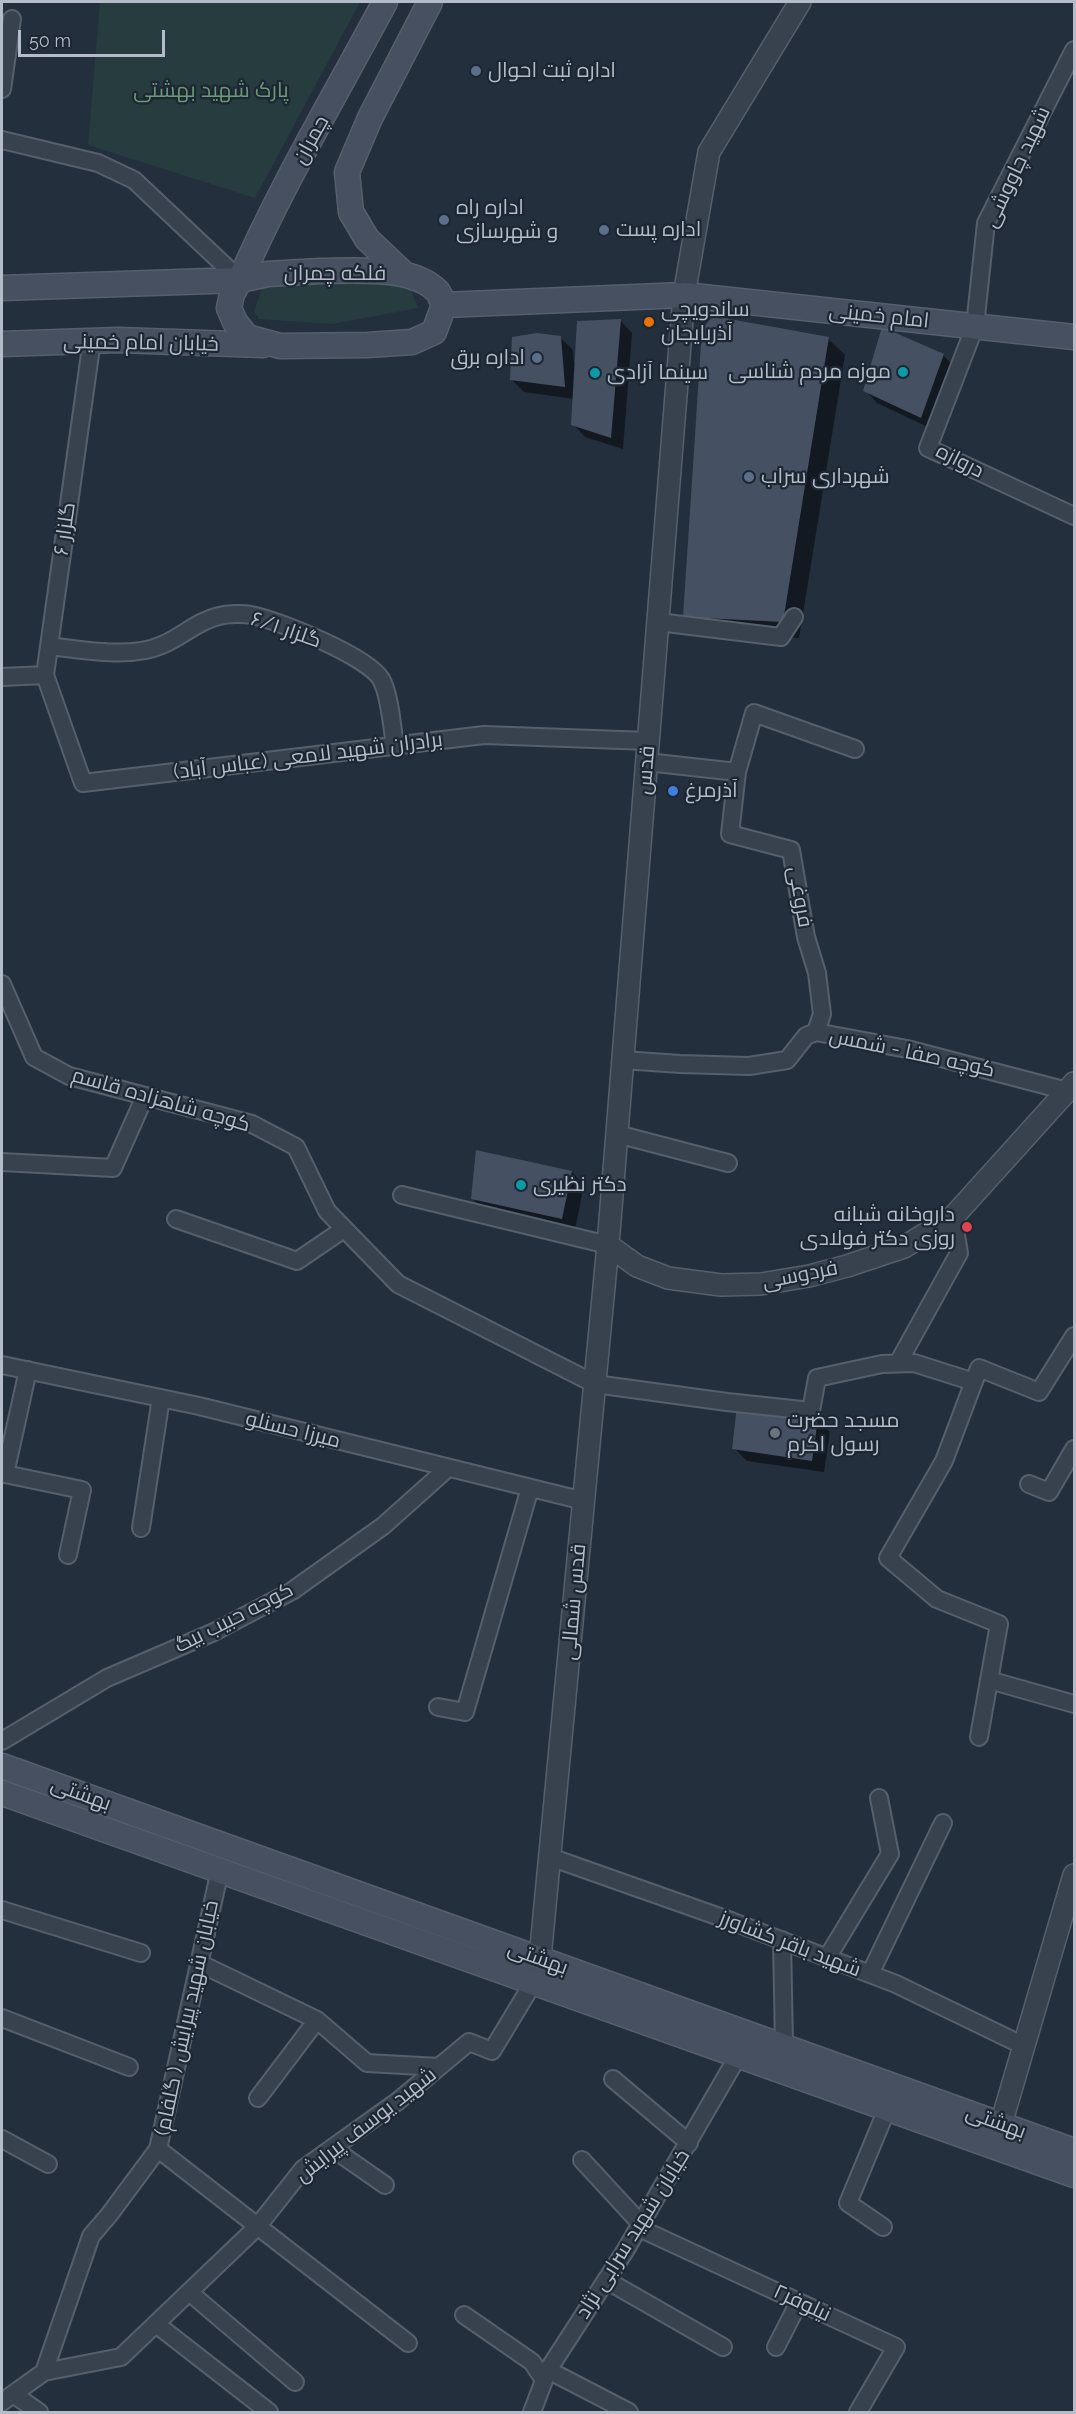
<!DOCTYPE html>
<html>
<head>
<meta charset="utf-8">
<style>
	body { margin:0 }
	#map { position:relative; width:1076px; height:2414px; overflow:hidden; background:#242f3e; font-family:Raleway,sans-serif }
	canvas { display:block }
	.frame { position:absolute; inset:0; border:3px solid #b4bcc9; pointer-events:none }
	.scale { position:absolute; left:18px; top:30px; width:147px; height:27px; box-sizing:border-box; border:3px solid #b4bcc9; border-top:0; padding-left:8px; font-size:18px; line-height:21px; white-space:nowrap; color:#b4bcc9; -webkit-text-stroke:4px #1d2633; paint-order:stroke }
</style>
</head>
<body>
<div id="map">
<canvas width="1076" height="2414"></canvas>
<div class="frame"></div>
<div class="scale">50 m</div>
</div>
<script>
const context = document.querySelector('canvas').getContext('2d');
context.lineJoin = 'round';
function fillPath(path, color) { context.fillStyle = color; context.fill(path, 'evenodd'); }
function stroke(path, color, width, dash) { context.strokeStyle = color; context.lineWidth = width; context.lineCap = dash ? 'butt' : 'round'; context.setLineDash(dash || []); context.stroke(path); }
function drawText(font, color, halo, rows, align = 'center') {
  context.font = font + ' Raleway,Cairo,sans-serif'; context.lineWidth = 4.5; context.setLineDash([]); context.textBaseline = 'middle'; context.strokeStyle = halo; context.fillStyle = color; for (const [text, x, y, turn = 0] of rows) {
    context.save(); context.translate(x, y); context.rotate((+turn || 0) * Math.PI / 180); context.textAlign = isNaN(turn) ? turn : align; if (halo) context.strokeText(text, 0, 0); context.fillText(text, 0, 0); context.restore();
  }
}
fillPath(new Path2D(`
	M100,2H360L255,198L88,145Z
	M323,283L409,285L418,308L332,324L259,319L254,312L262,288Z`), '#263c3f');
fillPath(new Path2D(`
	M620,320L632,333L623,449L585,437L573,424L574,399L524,392L511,379L561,338L573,350L574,363H576Z
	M828,339L845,355L799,638L701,633L685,616Z
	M943,355L956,368L934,430L877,403L865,390Z
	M572,1172L584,1185L575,1230L485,1211L472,1198Z
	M817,1419L830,1432L824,1472L747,1461L734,1448Z`), '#0007');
fillPath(new Path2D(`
	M713,316L829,337L783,622L683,617L702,329Z
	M621,319L611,438L571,425L577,321Z
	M882,327L944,354L921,418L863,391Z
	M537,333L561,336L565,387L510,380L512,337Z
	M476,1150L572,1171L562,1219L471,1199Z
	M737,1406L818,1418L812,1461L732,1449Z`), '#455162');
const minor = new Path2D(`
	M1074,50L986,223L975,326L928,448L1074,516
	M2,89L12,19
	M2,140L98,163L134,180L240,280
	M658,622L781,637L794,617
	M49,646C82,650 131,659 162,645C182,637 197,621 219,616C227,614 242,613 251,615C278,620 367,656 381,679C390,695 392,727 395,746
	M45,675L83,783L484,735L648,741
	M2,677L45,675L92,340
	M647,762L737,772L730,834L791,850L806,937L817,973L822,1014L816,1032
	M737,772L754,713L855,749
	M2,984L34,1057L69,1076L252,1124L296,1147L327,1211L398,1284L595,1384L727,1402L811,1411L817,1378L882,1364L914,1363L974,1382
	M623,1060L680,1064L749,1066L787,1060L806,1036L816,1032L907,1049L1067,1091
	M617,1134L728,1163
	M2,1162L113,1168L145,1096
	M402,1195L608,1245
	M176,1219L297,1261L344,1229
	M898,1363L959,1253L953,1217
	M2,1365L199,1406L584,1501
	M2,1473L5,1474L28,1370
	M5,1474L82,1490L68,1555
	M1029,1484L1049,1492L1074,1449
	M141,1528L161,1398
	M989,1680L1074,1704
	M438,1707L465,1712L530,1488
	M979,1737L999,1624L937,1599L888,1558L944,1461L979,1368L1039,1392L1074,1336
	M2,1741L107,1678L214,1632L292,1591L383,1526L448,1468
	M550,1857L731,1921L896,1984L1024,2046
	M2,1910L141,1953
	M782,1940L784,2045
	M827,1958L890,1854L879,1798
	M199,1963L317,2020L367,2063L439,2067
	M870,1974L943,1823
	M2,2018L129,2067
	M613,2079L689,2143
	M258,2098L317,2020
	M2,2139L48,2164
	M332,2148L385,2185
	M158,2149L408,2343
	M582,2160L641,2224
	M883,2227L848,2203L887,2109
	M639,2228L896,2347L858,2412
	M606,2280L723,2347
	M189,2292L295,2382
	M464,2315L532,2362L544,2380
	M156,2324L269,2412
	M776,2347L799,2302
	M548,2370L629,2412
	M44,2372L121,2357L257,2227L303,2169L398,2101L469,2042L492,2051L533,1983
	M13,2394L39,2412
	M2,2402L44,2372L91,2236L109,2215L158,2149L220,1870
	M532,2412L548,2370L625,2251L738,2056`);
const tertiary = new Path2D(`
	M608,1245L637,1266L668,1278L721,1285L761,1284L809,1276L847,1266L904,1247L953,1217L1074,1083
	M536,1973L540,1958L608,1245L684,295L709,152L800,2
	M1001,2124L1074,1875`);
const secondary = new Path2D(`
	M320,271C354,271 413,265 438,292C440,295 442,301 444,305L434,332L412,342L368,345L280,346L247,337L235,322L229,308L232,294L240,280L268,274Z
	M404,274L367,239L351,212L347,172L370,118L430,2
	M2,288L240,280C282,184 336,94 385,2
	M444,305L684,295L1074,337
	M2,344L118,340L263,345
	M2,1766L1074,2151
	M2,1793L1074,2175`);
stroke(minor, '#565f6c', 20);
stroke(tertiary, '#565f6c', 24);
stroke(secondary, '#565f6c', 27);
stroke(minor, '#38414e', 16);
stroke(tertiary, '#38414e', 21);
stroke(secondary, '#465061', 24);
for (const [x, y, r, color] of [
	[476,71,6,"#5c6f8a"],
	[444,220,6,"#5c6f8a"],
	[604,230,6,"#5c6f8a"],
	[649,322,6,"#e8710a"],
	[537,358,6,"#5c6f8a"],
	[903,372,6,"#0f9aa8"],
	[595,373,6,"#0f9aa8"],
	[749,477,6,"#5c6f8a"],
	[673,791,6,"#3f7fe0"],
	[521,1185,6,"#0f9aa8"],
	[967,1227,6,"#e0444e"],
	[775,1433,6,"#6b7280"]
]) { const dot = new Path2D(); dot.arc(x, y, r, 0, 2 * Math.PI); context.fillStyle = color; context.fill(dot); stroke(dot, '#1d2633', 2); }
drawText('21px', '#b4bcc9', '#1d2633', [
	["اداره ثبت احوال",488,71],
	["اداره راه",456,208],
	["و شهرسازی",456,232],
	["اداره پست",616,230],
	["ساندویچی",661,310],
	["آذربایجان",661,334],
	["اداره برق",525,358,"right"],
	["موزه مردم شناسی",891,372,"right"],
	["سینما آزادی",607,373],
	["شهرداری سراب",761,477],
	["آذرمرغ",685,791],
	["دکتر نظیری",533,1185],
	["داروخانه شبانه",955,1215,"right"],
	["روزی دکتر فولادی",955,1239,"right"],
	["مسجد حضرت",787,1421],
	["رسول اکرم",787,1445]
], 'left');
drawText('21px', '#6b9a76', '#1d2633', [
	["پارک شهید بهشتی",211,91]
]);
drawText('21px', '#b4bcc9', '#1d2633', [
	["چمران",311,140,-61],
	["شهید چاووشی",1017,167,-65],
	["فلکه چمران",335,274],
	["امام خمینی",879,316,6],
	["خیابان امام خمینی",141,343,1],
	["دروازه",960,461,27],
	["گلزار ۶",65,529,-82],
	["گلزار ۶/۱",286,630,19],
	["برادران شهید لامعی (عباس آباد)",308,756,-7],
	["قدس",646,770,-85],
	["فروغی",800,897,80],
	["کوچه صفا - شمس",912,1053,12],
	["کوچه شاهزاده قاسم",161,1100,16],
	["فردوسی",800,1275,-11],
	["میرزا حسنلو",293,1430,14],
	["قدس شمالی",574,1602,-85],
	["کوچه حبیب بیگ",234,1618,-27],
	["بهشتی",81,1794,20],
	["شهید باقر کشاورز",790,1944,21],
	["بهشتی",538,1958,20],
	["خیابان شهید پیرایش ( گلفام)",187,2018,-78],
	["بهشتی",996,2122,20],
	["شهید یوسف پیرایش",366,2125,-38],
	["خیابان شهید سرابی نژاد",633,2234,-58],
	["نیلوفر۲",802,2303,25]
]);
</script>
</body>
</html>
